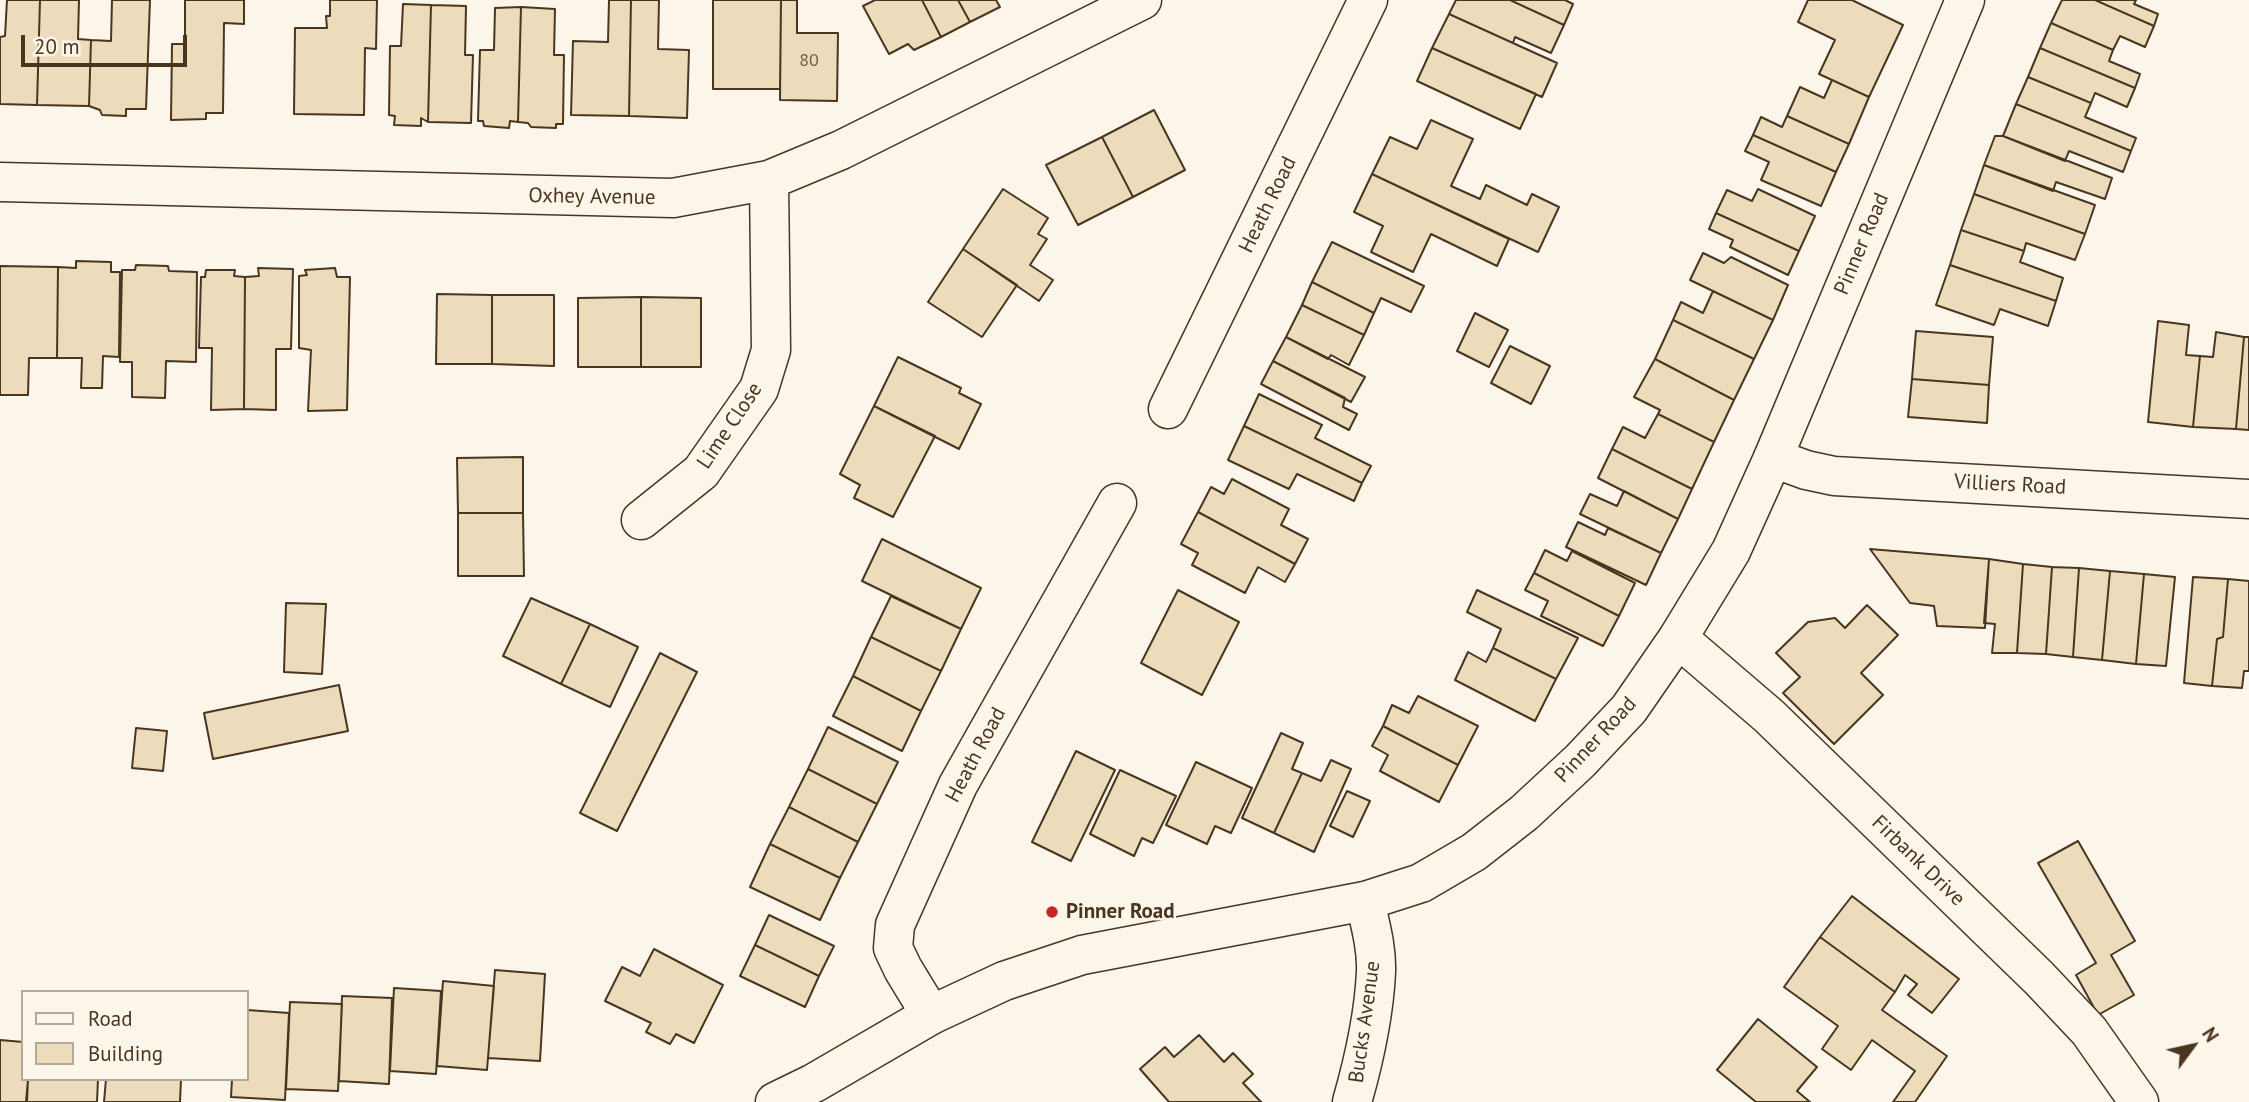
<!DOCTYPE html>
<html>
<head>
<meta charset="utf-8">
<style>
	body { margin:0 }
	#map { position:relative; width:2249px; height:1102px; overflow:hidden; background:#fbf6e9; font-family:"PT Sans",sans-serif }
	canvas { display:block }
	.legend { position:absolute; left:21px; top:990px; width:228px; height:91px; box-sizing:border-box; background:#fbf6e9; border:2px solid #b4a999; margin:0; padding:9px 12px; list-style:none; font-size:21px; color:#4a3520 }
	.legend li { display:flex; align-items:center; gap:14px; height:35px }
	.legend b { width:35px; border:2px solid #b4a999 }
	.north { position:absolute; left:2158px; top:1011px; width:70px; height:70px; -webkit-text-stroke:5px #fbf6e9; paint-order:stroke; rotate:57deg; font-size:19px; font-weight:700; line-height:28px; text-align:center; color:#4a3520 }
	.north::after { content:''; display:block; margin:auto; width:24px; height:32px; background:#4a3520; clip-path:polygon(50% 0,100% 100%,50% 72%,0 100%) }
	.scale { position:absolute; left:21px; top:35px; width:166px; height:32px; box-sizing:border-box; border:4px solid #4a3520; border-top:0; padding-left:9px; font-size:21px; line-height:24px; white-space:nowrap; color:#4a3520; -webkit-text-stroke:5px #fbf6e9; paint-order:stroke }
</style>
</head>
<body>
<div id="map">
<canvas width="2249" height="1102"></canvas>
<ul class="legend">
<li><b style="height:9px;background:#fbf6e9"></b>Road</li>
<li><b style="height:19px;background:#ecdcbc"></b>Building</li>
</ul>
<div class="north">N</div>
<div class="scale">20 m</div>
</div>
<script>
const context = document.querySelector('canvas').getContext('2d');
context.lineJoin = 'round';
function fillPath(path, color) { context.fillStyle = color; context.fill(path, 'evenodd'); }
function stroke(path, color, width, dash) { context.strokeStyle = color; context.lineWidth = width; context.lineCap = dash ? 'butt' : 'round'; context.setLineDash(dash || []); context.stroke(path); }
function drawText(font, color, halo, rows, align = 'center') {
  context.font = font + ' "PT Sans",sans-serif'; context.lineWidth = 5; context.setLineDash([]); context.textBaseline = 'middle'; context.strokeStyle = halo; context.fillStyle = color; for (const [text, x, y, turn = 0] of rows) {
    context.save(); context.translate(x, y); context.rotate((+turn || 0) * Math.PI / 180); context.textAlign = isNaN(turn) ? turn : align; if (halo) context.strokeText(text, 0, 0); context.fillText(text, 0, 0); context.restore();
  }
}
const building = new Path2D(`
	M7,0H40L37,105L0,104V37L5,36Z
	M40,0H79L78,39L91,40L89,106L37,105Z
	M112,0H150L146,109H126V116L102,115L100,110L89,106L91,40L111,41Z
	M185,0H244V24L224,23L223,113H206V119L171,120L172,44H185Z
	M330,0H377L376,49L365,48L364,115L294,114L295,28H327L326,16H330Z
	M609,0H631L629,116L571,115L573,41L608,42Z
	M631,0H659L658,49L689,50L687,118L629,116Z
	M713,0H781L780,89H713Z
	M781,0H797V33H838L837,101L780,100Z
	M875,0H922L941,37L914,50L908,44L889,54L863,6Z
	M922,0H958L970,22L941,37Z
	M958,0H996L1000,7L970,22Z
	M1456,0H1510L1564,25L1551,53L1515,37L1513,43L1449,14Z
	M1510,0H1565L1573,4L1564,25Z
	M1808,0H1852L1903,25L1869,97L1819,74L1835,40L1798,22Z
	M2062,0H2095L2154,26L2145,47L2120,36L2113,50L2051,23Z
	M2095,0H2136L2134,4L2158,14L2154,26Z
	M403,4L431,5L428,122L421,118V126L394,125L395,116L389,115L390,46H401Z
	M431,5L466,6L465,55H473L471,123L428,122Z
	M521,7L518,122L510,121L509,128L484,126L483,121H478L480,50H494L495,8Z
	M521,7L555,9L554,55H564L563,124H556V128L531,127L528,123L518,122Z
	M1449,14L1557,63L1542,97L1432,48Z
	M2051,23L2113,50L2109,61L2140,74L2135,88L2040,48Z
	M1432,48L1536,94L1520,129L1417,81Z
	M2040,48L2135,88L2127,107L2095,93L2091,103L2028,77Z
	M2028,77L2091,103L2085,117L2136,138L2131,151L2016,104Z
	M1832,80L1869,97L1849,144L1787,116L1800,87L1824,98Z
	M2016,104L2131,151L2123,172L2069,151L2065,161L2003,136Z
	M1154,110L1185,170L1133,197L1102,137Z
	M1787,116L1849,144L1836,172L1753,135L1761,117L1782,127Z
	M1431,120L1473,139L1451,186L1480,199L1486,185L1527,205L1532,194L1559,207L1538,252L1372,174L1390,137L1417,149Z
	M1753,135L1836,172L1821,206L1761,180L1769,162L1745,151Z
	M1995,136H2003L2112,178L2105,199L2056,182L2053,191L1984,165Z
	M1102,137L1133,197L1078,225L1046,165Z
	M1984,165L2095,205L2085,234L1974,194Z
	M1372,174L1509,239L1497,266L1431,234L1413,272L1371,252L1383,226L1354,212Z
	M1003,189L1048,218L1038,234L1047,239L1030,265L1053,280L1039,301L963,249Z
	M1758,189L1815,216L1799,251L1716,213L1727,190L1752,201Z
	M1974,194L2085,234L2075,260L2026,243L2024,251L1961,230Z
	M1716,213L1799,251L1788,275L1730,247L1733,240L1709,229Z
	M1961,230L2024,251L2020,262L2063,278L2056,301L1950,265Z
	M1332,242L1424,286L1411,312L1381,298L1374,313L1312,282Z
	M963,249L1017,285L982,337L928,302Z
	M1703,253L1724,263L1731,257L1788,285L1773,320L1690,280Z
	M76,261L111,262V272H120L119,357L103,356L102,388H81L82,358H57L58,267L76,268Z
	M136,265L168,266L169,271L197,272L196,362L166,361L165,398L132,397V362H120L122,270H135Z
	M1950,265L2056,301L2048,326L2000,309L1994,325L1936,305Z
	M0,266L58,267L57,358H29L28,395H0Z
	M258,268L293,269L291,349H276V410L244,409L245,277L259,276Z
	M335,268L337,277H350L347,410L308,411L311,350L299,348V276L307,275L305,270Z
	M206,270H235L234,276L245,277L244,409L211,410L212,348H199L201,277H205Z
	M1312,282L1374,313L1364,335L1302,305Z
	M1713,291L1773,320L1754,359L1673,320L1681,302L1703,313Z
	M437,294L492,295V364H436Z
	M492,295H554V366L492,364Z
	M641,297V367H578V298Z
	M641,297L701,298V367H641Z
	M1302,305L1364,335L1349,365L1331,355L1328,359L1286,337Z
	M1475,313L1508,330L1489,367L1457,351Z
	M1673,320L1754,359L1734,400L1655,359Z
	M2158,321L2189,325L2186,355L2200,356L2193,427L2148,422Z
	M1916,331L1993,337L1989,385L1912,379Z
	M2216,332L2244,337L2236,429L2193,427L2200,356L2213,357Z
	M1286,337L1365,377L1351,402L1273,361Z
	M2244,337H2249V430L2236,429Z
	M1510,346L1550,366L1531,404L1491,383Z
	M898,357L961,388L959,393L981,404L959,449L874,406Z
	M1655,359L1734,400L1714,442L1658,414L1660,410L1634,397Z
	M1273,361L1345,398L1343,407L1357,414L1349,430L1261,384Z
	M1912,379L1989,385L1987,423L1908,417Z
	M1259,394L1322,425L1315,438L1371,466L1362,483L1244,426Z
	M874,406L935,436L893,517L854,498L860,485L840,474Z
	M1658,414L1714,442L1692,489L1612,449L1623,427L1645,438Z
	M1244,426L1362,483L1354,501L1297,474L1289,489L1228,460Z
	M1612,449L1692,489L1678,519L1598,478Z
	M523,457V513H458L457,458Z
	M1232,479L1289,509L1281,525L1308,539L1295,564L1198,512L1211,487L1224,494Z
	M1624,491L1678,519L1661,553L1580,514L1590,494L1617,506Z
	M1198,512L1295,564L1285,582L1258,567L1245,593L1192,565L1198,553L1181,544Z
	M458,513H523L524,576H458Z
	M1578,522L1605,535L1608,528L1661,553L1646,585L1566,547Z
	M882,539L981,588L961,629L862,581Z
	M1870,549L1989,559L1985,628L1937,626L1934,606L1910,603Z
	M1545,550L1567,561L1572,551L1635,583L1619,616L1534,573Z
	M1989,559L2023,564L2017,653H1992L1995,624L1984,623Z
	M2023,564L2052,567L2046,654L2017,653Z
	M2052,567L2079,568L2073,657L2046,654Z
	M2079,568L2110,571L2102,660L2073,657Z
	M2110,571L2144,574L2136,664L2102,660Z
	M1534,573L1619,616L1603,646L1541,616L1548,601L1525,590Z
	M2144,574L2175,577L2166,666L2136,664Z
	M2193,577L2228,579L2223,637L2217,639L2212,686L2184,683Z
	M2228,579L2249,581V671H2244L2242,688L2212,686L2217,639L2223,637Z
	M1178,590L1239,622L1202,695L1141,663Z
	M1477,590L1578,638L1556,679L1493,648L1501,629L1467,612Z
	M891,596L961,629L941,671L871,637Z
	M531,598L590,624L561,684L503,656Z
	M286,603L326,604L322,674L284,672Z
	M1867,605L1898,635L1861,673L1883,695L1834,744L1783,693L1800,677L1776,653L1808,622L1835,618L1845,628Z
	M590,624L638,647L610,707L561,684Z
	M871,637L941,671L921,711L853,676Z
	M1493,648L1556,679L1535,721L1455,680L1468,652L1486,662Z
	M660,653L697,672L617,831L580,813Z
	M853,676L921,711L902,751L833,716Z
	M339,685L348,731L213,759L204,713Z
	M1418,696L1478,726L1458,765L1383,726L1392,705L1409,713Z
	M1383,726L1458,765L1439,802L1380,771L1388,755L1372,746Z
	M828,727L898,762L877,804L808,769Z
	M136,728L167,731L163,771L132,768Z
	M1281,733L1303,743L1292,769L1302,773L1274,833L1242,818Z
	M1076,751L1115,770L1071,861L1032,842Z
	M1331,760L1351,769L1314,852L1274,833L1302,773L1321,781Z
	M1196,762L1252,788L1231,833L1215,826L1207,844L1166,825Z
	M808,769L877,804L858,842L789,807Z
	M1120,770L1176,796L1153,843L1142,838L1134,856L1090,834Z
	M1347,791L1370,801L1353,837L1330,826Z
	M789,807L858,842L840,878L770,844Z
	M2078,841L2135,941L2111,955L2134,995L2098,1015L2076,975L2096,963L2038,863Z
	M770,844L840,878L820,920L750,887Z
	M1852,896L1959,979L1932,1013L1908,995L1917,984L1905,975L1895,992L1820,937Z
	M769,915L834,946L819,976L755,945Z
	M1820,937L1895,992L1882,1010L1947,1056L1915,1102H1893L1915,1071L1872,1040L1851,1070L1822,1049L1838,1026L1784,987Z
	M755,945L819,976L805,1007L740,976Z
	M654,949L723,985L694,1043L676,1034L670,1044L646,1032L651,1023L605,1001L622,967L640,976Z
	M495,970L545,974L540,1061L488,1058Z
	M443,981L494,986L487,1070L437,1066Z
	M394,988L441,991L436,1074L390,1071Z
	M342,996L392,998L389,1084L339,1081Z
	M290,1002L342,1004L338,1091L286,1089Z
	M247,1010L289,1013L285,1100L231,1097L232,1079H247Z
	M1758,1019L1817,1067L1797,1091L1810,1102H1756L1717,1070Z
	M1199,1035L1224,1062L1233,1053L1253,1074L1243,1083L1261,1102H1169L1140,1069L1165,1047L1174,1057Z
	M0,1040L23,1042V1079H28L26,1102H0Z
	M28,1079H98L97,1102H27Z
	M106,1079H181L180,1102H104Z`);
fillPath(building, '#ecdcbc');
stroke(building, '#4a3520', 2);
const street = new Path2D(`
	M0,182L673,198L769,180L841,150L1142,0
	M1168,409L1368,0
	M1773,458L1806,470L1834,476L2249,499
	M641,520L701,472L759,389L771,350L769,180
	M1678,638L1769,716L2039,978L2089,1031L2139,1102
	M931,1015L903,969L893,948L895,925L958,785L1117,503
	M1352,1102C1364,1060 1374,1015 1376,972C1377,948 1370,924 1365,901`);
const primary = new Path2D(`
	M775,1102L814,1083L931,1015L1004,981L1082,955L1365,901L1421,883L1474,852L1524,813L1580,761L1629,709L1678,638L1731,551L1773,458L1965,0`);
stroke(street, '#4a3520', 41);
stroke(primary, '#4a3520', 41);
stroke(street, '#fbf6e9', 38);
stroke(primary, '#fbf6e9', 38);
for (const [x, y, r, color] of [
	[1052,912,7,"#c62828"]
]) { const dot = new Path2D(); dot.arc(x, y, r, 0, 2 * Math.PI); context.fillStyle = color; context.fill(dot); stroke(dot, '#fbf6e9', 2.5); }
drawText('18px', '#725f47', null, [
	["80",809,61]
]);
drawText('21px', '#4a3520', '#fbf6e9', [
	["Oxhey Avenue",592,197,1],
	["Heath Road",1268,205,-64],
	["Pinner Road",1862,244,-67],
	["Lime Close",730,426,-56],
	["Villiers Road",2010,485,3],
	["Pinner Road",1596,740,-47],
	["Heath Road",976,755,-62],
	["Firbank Drive",1918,861,44],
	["Bucks Avenue",1365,1022,-82]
]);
drawText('bold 21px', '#4a3520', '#fbf6e9', [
	["Pinner Road",1066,912]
], 'left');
</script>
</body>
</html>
